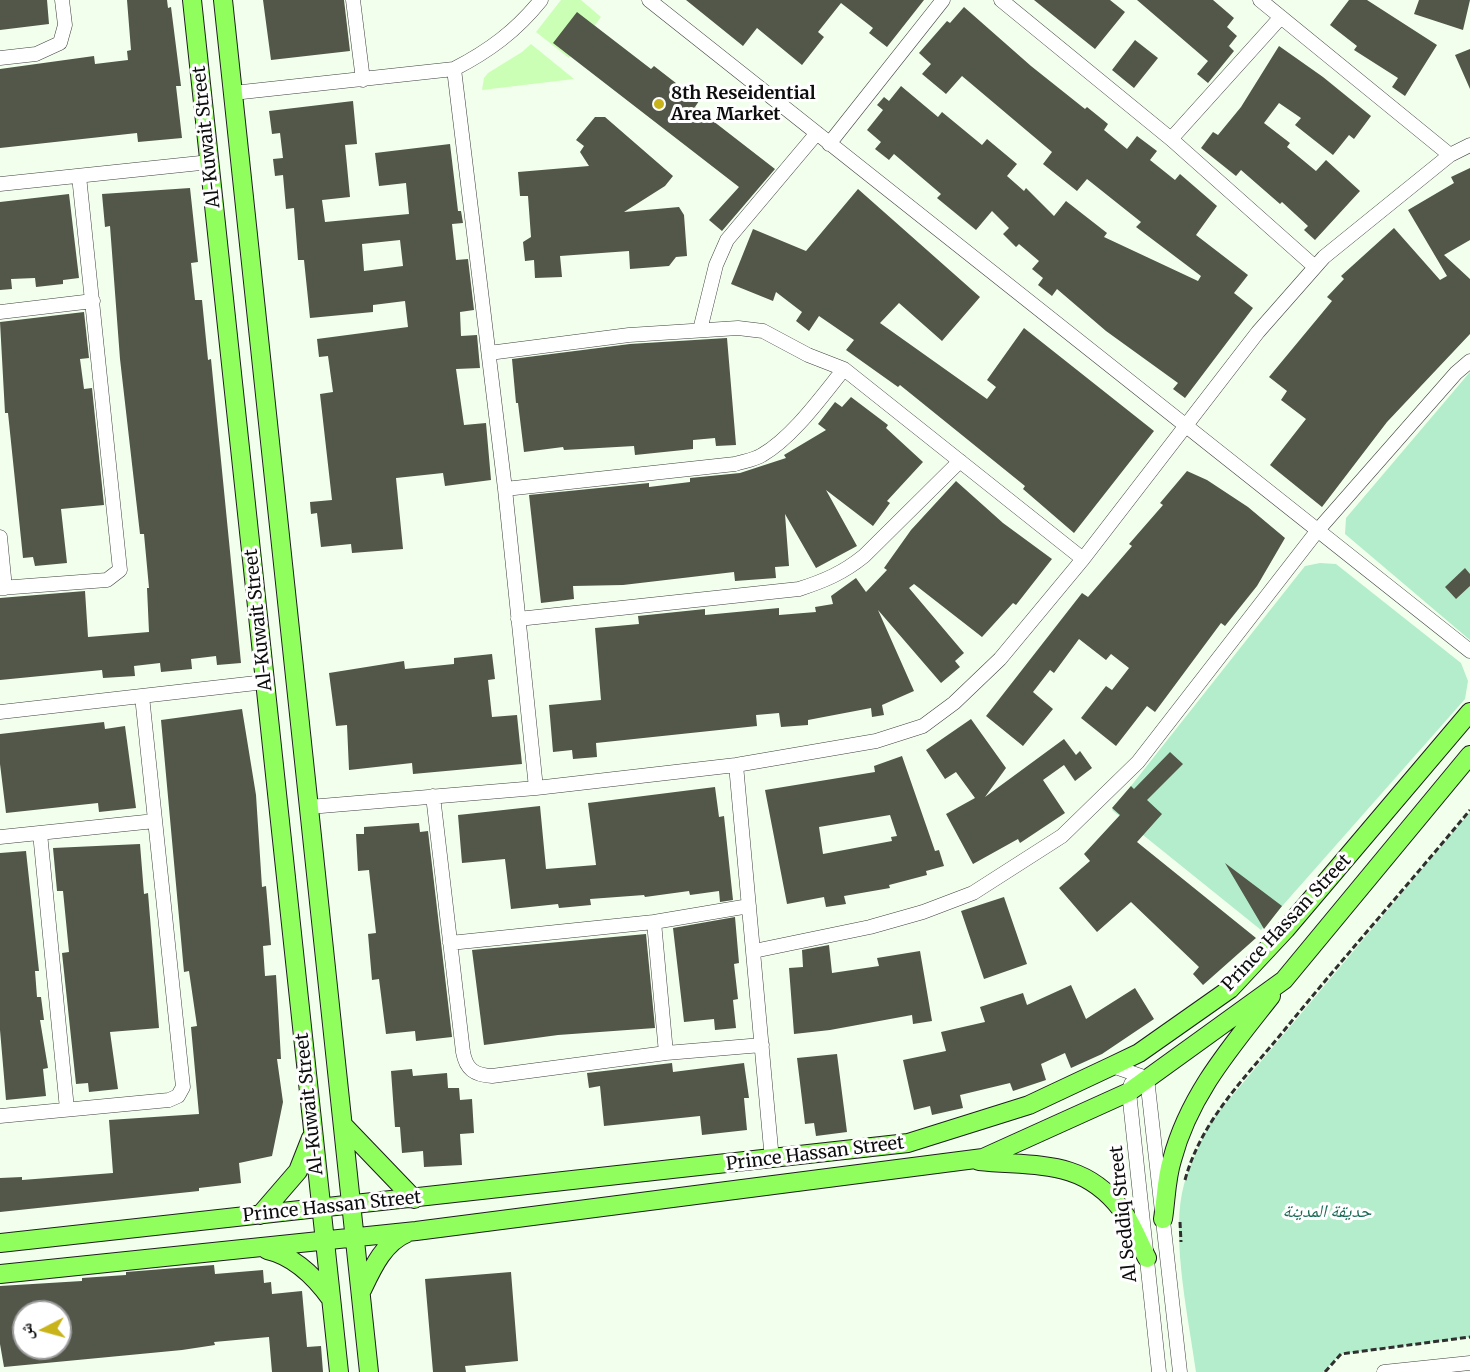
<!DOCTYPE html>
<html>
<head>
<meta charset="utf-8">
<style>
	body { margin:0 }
	#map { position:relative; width:1470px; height:1372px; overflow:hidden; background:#f2ffed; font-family:Merriweather,"Noto Naskh Arabic",serif }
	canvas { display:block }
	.north { position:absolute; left:12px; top:1300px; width:60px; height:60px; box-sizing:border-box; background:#fff; border:2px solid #9e9e9e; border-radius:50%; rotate:264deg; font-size:16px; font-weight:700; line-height:24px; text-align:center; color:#0d0d0d }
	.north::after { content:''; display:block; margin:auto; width:21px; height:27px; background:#c8b41a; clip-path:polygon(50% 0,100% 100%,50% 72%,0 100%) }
</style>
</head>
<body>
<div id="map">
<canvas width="1470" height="1372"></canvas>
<div class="north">ش</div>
</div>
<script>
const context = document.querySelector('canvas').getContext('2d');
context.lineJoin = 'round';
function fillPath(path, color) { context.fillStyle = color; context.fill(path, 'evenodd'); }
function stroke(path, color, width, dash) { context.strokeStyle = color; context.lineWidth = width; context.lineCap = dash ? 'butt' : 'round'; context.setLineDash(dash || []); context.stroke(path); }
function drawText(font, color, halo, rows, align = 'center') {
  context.font = font + ' Merriweather,"Noto Naskh Arabic",serif'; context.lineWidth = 6; context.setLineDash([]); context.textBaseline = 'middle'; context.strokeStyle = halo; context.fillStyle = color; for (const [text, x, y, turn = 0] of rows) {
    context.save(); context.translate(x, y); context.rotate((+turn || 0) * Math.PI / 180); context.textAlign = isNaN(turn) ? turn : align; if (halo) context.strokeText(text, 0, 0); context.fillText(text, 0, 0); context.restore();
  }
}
fillPath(new Path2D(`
	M1470,372V640L1345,534L1346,518Z
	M1320,563L1336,564L1461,663L1468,681L1465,699L1261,930L1112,810L1305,566Z
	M1470,812V1337L1341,1354L1323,1372H1196C1189,1321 1172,1243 1182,1193C1187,1168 1200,1145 1211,1121Z`), '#b4edcb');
fillPath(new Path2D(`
	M561,0H581L601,17L569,58L536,32Z
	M531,44L574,79L482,90L484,78L488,73L522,52Z`), '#cbffb6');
fillPath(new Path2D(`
	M0,0H47L49,24L0,30Z
	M127,0H167L168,8L171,7L181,86H176L182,138L138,142L137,133L0,148V69L94,56L95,64L128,60L127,51L131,50Z
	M263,0H344L350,51L271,60Z
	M686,0H924L887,47L869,33L873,28L841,3L818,32L824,37L802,65L757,28L743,46Z
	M1034,0H1110L1125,12L1095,49Z
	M1137,0H1213L1234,18L1227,27L1237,36L1229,46L1234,51L1208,83L1197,74L1208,61Z
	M1349,0H1367L1437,45L1405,96L1392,87L1398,78L1354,50L1357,46L1330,25Z
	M1419,0H1470L1463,30L1414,14Z
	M964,7L1031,66L1085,109L1087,107L1108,124L1104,130L1127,149L1137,136L1157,151L1150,160L1175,180L1180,174L1217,206L1196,235L1248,275L1234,293L1253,308L1185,398L1173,389L1178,383L1106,331L1057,289L1052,296L1038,285L1043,278L1032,269L1039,261L1019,244L1016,247L1003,234L1009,228L992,211L976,230L937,198L941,194L894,154L889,160L875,149L881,142L867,130L883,110L877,105L884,97L889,101L901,86L938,117L942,112L982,145L987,139L1017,164L1007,176L1024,191L1026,188L1054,216L1066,201L1107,233L1104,237L1198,281L1201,276L1136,227L1141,222L1087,179L1077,191L1043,164L1052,152L962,76L946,94L922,74L931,64L919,53L947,21L950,23Z
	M577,12L651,69L654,66L699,101L695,107L775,169L722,231L709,220L739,187L553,43Z
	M1135,40L1158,58L1134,88L1112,70Z
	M1279,46L1323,77L1371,116L1354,139L1349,135L1333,155L1295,125L1301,118L1279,103L1264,123L1290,143L1287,147L1316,171L1326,160L1360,191L1315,240L1304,230L1308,226L1282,202L1280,204L1241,170L1236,176L1201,148L1213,132L1218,135L1241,107Z
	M1470,49V89L1455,55Z
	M353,101L357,144L345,145L350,197L322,200L325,222L409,214L406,183L379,186L375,153L450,144L458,211H461L463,223L452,224L456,260L468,259L474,310L460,312L461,336L477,335L480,368L456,369L464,425L486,423L491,480L445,486L443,473L396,478L403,549L352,553L351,544L321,547L317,513L311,514L310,502L332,500L320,394L333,392L328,356L319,357L317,339L408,327L405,301L373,305V312L310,318L304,260H298L294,208L286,209L283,175L275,176L273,159L283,158L280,133L272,134L269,111ZM400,240L403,266L364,271L362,244Z
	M595,117H605L673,176L665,186L624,212L679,207L684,215L687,256L676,257L669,266L630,269L629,251L560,256L562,277L535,278L534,260L525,261L523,242L531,237L528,196H520L518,172L589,166L580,152L584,146L576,140Z
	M1470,168V240L1444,255L1470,279V334L1387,422L1322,507L1270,465L1306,419L1281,400L1287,391L1269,377L1332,301L1327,297L1344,279L1341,276L1394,228L1440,280L1447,276L1408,210L1454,183L1451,177Z
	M190,188L198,262L191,263L195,300H202L208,360L211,359L241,663L217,665L216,656L191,659L192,669L161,672L160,663L134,666L135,676L103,678L102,670L0,680V598L85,591L88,637L149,632L147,588H149L144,534H140L120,359L110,226L105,227L102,194Z
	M858,189L980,297L942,341L899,303L880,323L987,399L996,387L987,380L1024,328L1154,431L1074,533L1023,489L1025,486L900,385L898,387L846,350L854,340L819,316L809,331L796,321L802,312L776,292L773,301L731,284L753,229L806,251Z
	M69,194L79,278L63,280V284L36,287L35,278L11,279L12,289L0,290V202Z
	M84,312L89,358L80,359L84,389L92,388L104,505L61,509L67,563L35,566L33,557L23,558L8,413H5L0,322Z
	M727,338L736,445L716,446L715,438L693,440V449L635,455L634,446L564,450L563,447L524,452L518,403H516L512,359L630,344Z
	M851,397L888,425L886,428L923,462L887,501L890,503L873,526L826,490L857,546L816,568L785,514L789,566L775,567L776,578L735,581L734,572L623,585L573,586L574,599L541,603L529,495L649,483V487L690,482V478L740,473L786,458L784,455L826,430L818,424L835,402L842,407Z
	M1187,471L1207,480L1248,507L1285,538L1257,586L1225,626L1221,623L1155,712L1147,706L1116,746L1081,718L1106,686L1112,690L1129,668L1111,654L1106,660L1079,639L1054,673L1050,670L1033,692L1053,709L1023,746L986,716L1082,593L1088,597L1132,546L1129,544L1163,505L1160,503Z
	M956,481L1003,523L1052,559L1016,605L1013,603L982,637L914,584L909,588L964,653L955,661L960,667L941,683L878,610L914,691L882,705L884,715L872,717L871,708L808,720V725L781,727L779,713L756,715L757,726L596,743L597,757L573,759L572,750L553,752L549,705L601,700L595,628L639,624L638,616L705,609V615L779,608V615L816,612L815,607L833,604L831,596L856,578L866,592L887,570L884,568L911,530Z
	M1465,568L1470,574V586L1456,599L1445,587Z
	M492,654L495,679L488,680L492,717L517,715L522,764L413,774L412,763L349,770L347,725L336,726L329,673L404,661L405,669L454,664V658Z
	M242,709L256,795L262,887L266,886L269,920L271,945L263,946L265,976L276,975L278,1007L281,1059H277L283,1102L272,1156L239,1163L241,1183L199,1188V1191L0,1212V1178L22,1177V1180L113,1173L109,1120L199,1114L191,1027L197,1026L189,971L184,972L161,720Z
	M971,719L1006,768L985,797L1064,739L1076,755L1080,751L1092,768L1075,781L1064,765L1043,780L1065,813L1020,843L1018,839L973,864L946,814L975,798L956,772L945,779L926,750Z
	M104,722L105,729L125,726L136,808L99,812L98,803L6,813L0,764V734Z
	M1170,752L1183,764L1147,800L1162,814L1137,842L1256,938L1203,985L1193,974L1199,967L1131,902L1097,932L1059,888L1090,861L1084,854L1120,815L1112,808L1131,786L1134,789Z
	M902,756L935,851L939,850L944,866L926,871L927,875L889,885L890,888L844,896L846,904L826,907L824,897L787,904L765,790L875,772L874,766ZM890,815L897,836L891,837L892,841L823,854L819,827Z
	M715,787L719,817L724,816L733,900L720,902L719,891L690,895L689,891L645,897L644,895L590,899L591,905L559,908L558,904L511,909L505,859L462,863L458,815L540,806L546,869L596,865L588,803Z
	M419,823L420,832L428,831L452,1037L416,1041L415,1031L386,1034L379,979L372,980L368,934L376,933L369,870L358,871L356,834H364V827Z
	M140,844L144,894L148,893L159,1028L110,1032L118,1089L89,1092L88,1083L76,1084L62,953L69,952L63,891H57L53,848Z
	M26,851L39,971H35L37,997H41L44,1020H40L48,1068L43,1069L46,1096L6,1100L0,1030V853Z
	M1225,863L1282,906L1264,929Z
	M1004,897L1027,964L984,979L961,911Z
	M735,917L739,963L734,964L738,999L733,1000L736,1028L715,1030L714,1019L684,1022L673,928Z
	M646,934L655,1028L558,1035L484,1045L472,950Z
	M829,945L832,973L879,966L877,958L920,951L932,1021L913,1024L912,1015L830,1030L794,1034L789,968L803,967L802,950Z
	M1071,985L1086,1019L1135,988L1154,1019L1102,1054L1071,1068L1065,1053L1041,1064L1046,1080L1013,1091L1010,1083L960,1095L963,1108L932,1115L930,1106L914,1110L903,1060L946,1051L941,1032L985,1022L980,1007L1023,993L1027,1005Z
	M837,1054L847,1132L816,1136L814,1123L805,1124L797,1058Z
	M672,1063L673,1072L744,1063L749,1098H744L747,1130L702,1135L700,1116L604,1126L600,1086L589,1088L587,1073Z
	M412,1069L413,1076L447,1073L448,1088H459L460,1100L472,1099L474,1133L460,1134L462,1165L424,1167L423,1151L402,1153L400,1127H395L391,1071Z
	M214,1265L215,1274L263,1270L264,1283L271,1282L272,1294L302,1291L307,1347L321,1346L323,1372H272L269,1337L214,1342L215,1345L182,1350L4,1367L0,1344V1286L82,1281V1278L126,1275V1272ZM24,1312H60V1348H24Z
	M511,1272L518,1361L465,1366L466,1372H433L425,1279Z`), '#525749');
const minor = new Path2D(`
	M353,0L363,80
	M649,0L1470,651
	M1001,0L1171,139L1281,17
	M1260,0L1450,155
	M0,58L36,54L60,43L65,25L62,0
	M454,69L505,489L536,788
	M233,93L454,69C489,51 516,31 541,0
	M1171,139L1315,267
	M829,144L943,0
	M0,184L210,162
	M0,312L93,301
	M700,330L716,265L727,240L817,133
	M489,353L629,335L738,328L763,331L808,355L844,369L1083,559
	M505,489L735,464C744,461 754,460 762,455C793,437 822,396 844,369
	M0,537L5,588
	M0,588L107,580L120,570L79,176
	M518,619L799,589C824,581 843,573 864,556L960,461
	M0,712L265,682
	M736,765L772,1160
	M433,796L463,1052C466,1069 474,1075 492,1076L666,1053L762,1045
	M309,807L536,788L736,765L876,741L923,726L954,703L1000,659L1083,559L1258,332L1324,257L1450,155L1470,145
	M40,833L67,1109
	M0,837L155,821
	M654,922L749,906
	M450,943L654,922L666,1053
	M754,951L870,927L923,912L973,893L1062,836L1138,762L1318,530L1456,373L1470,361
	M1112,1066L1147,1078L1180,1372
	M1131,1084L1129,1092L1159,1372
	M0,1116L169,1100L178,1096L183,1087L142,696
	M1384,1372L1470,1363`);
const major = new Path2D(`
	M192,0L339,1372
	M223,0L369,1372
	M343,1125L414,1199
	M979,1161C1035,1167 1082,1158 1121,1209C1132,1223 1139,1243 1147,1258
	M260,1215L298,1171L311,1138
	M1163,1219C1166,1200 1166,1179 1172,1160C1189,1095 1231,1047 1271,996
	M0,1243L908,1143L1029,1105L1112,1066L1139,1053L1230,989L1286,929L1470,712
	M267,1250C294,1256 315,1277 331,1299
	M0,1274L416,1231L983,1158L1129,1092L1284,980L1470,755
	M362,1290C372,1269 384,1242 407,1233`);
stroke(minor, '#404040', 15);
stroke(major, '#1e1e1e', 20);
stroke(new Path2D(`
	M1185,1180C1201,1121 1244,1079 1282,1033C1343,958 1408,885 1470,810
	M1180,1222L1181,1242
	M1325,1372L1341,1354L1470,1337`), '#2f2f2f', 3, [6, 3]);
stroke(minor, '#fff', 14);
stroke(major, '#90ff5d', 18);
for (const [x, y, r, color] of [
	[659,104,6,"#c8b41a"]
]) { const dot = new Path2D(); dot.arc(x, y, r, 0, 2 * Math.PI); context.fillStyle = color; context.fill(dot); stroke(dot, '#fff', 2); }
drawText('bold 18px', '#0d0d0d', '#fff', [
	["8th Reseidential",671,94],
	["Area Market",671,115]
], 'left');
drawText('18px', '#0d0d0d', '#fff', [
	["Al-Kuwait Street",207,137,-96],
	["Al-Kuwait Street",259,620,-96],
	["Prince Hassan Street",1287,923,-47],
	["Al-Kuwait Street",310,1104,-96],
	["Prince Hassan Street",815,1154,-7],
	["Prince Hassan Street",332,1207,-6],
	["Al Seddiq Street",1124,1214,-96]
]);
drawText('italic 18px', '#186a54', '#fff', [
	["حديقة المدينة",1327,1212]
]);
</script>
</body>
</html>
